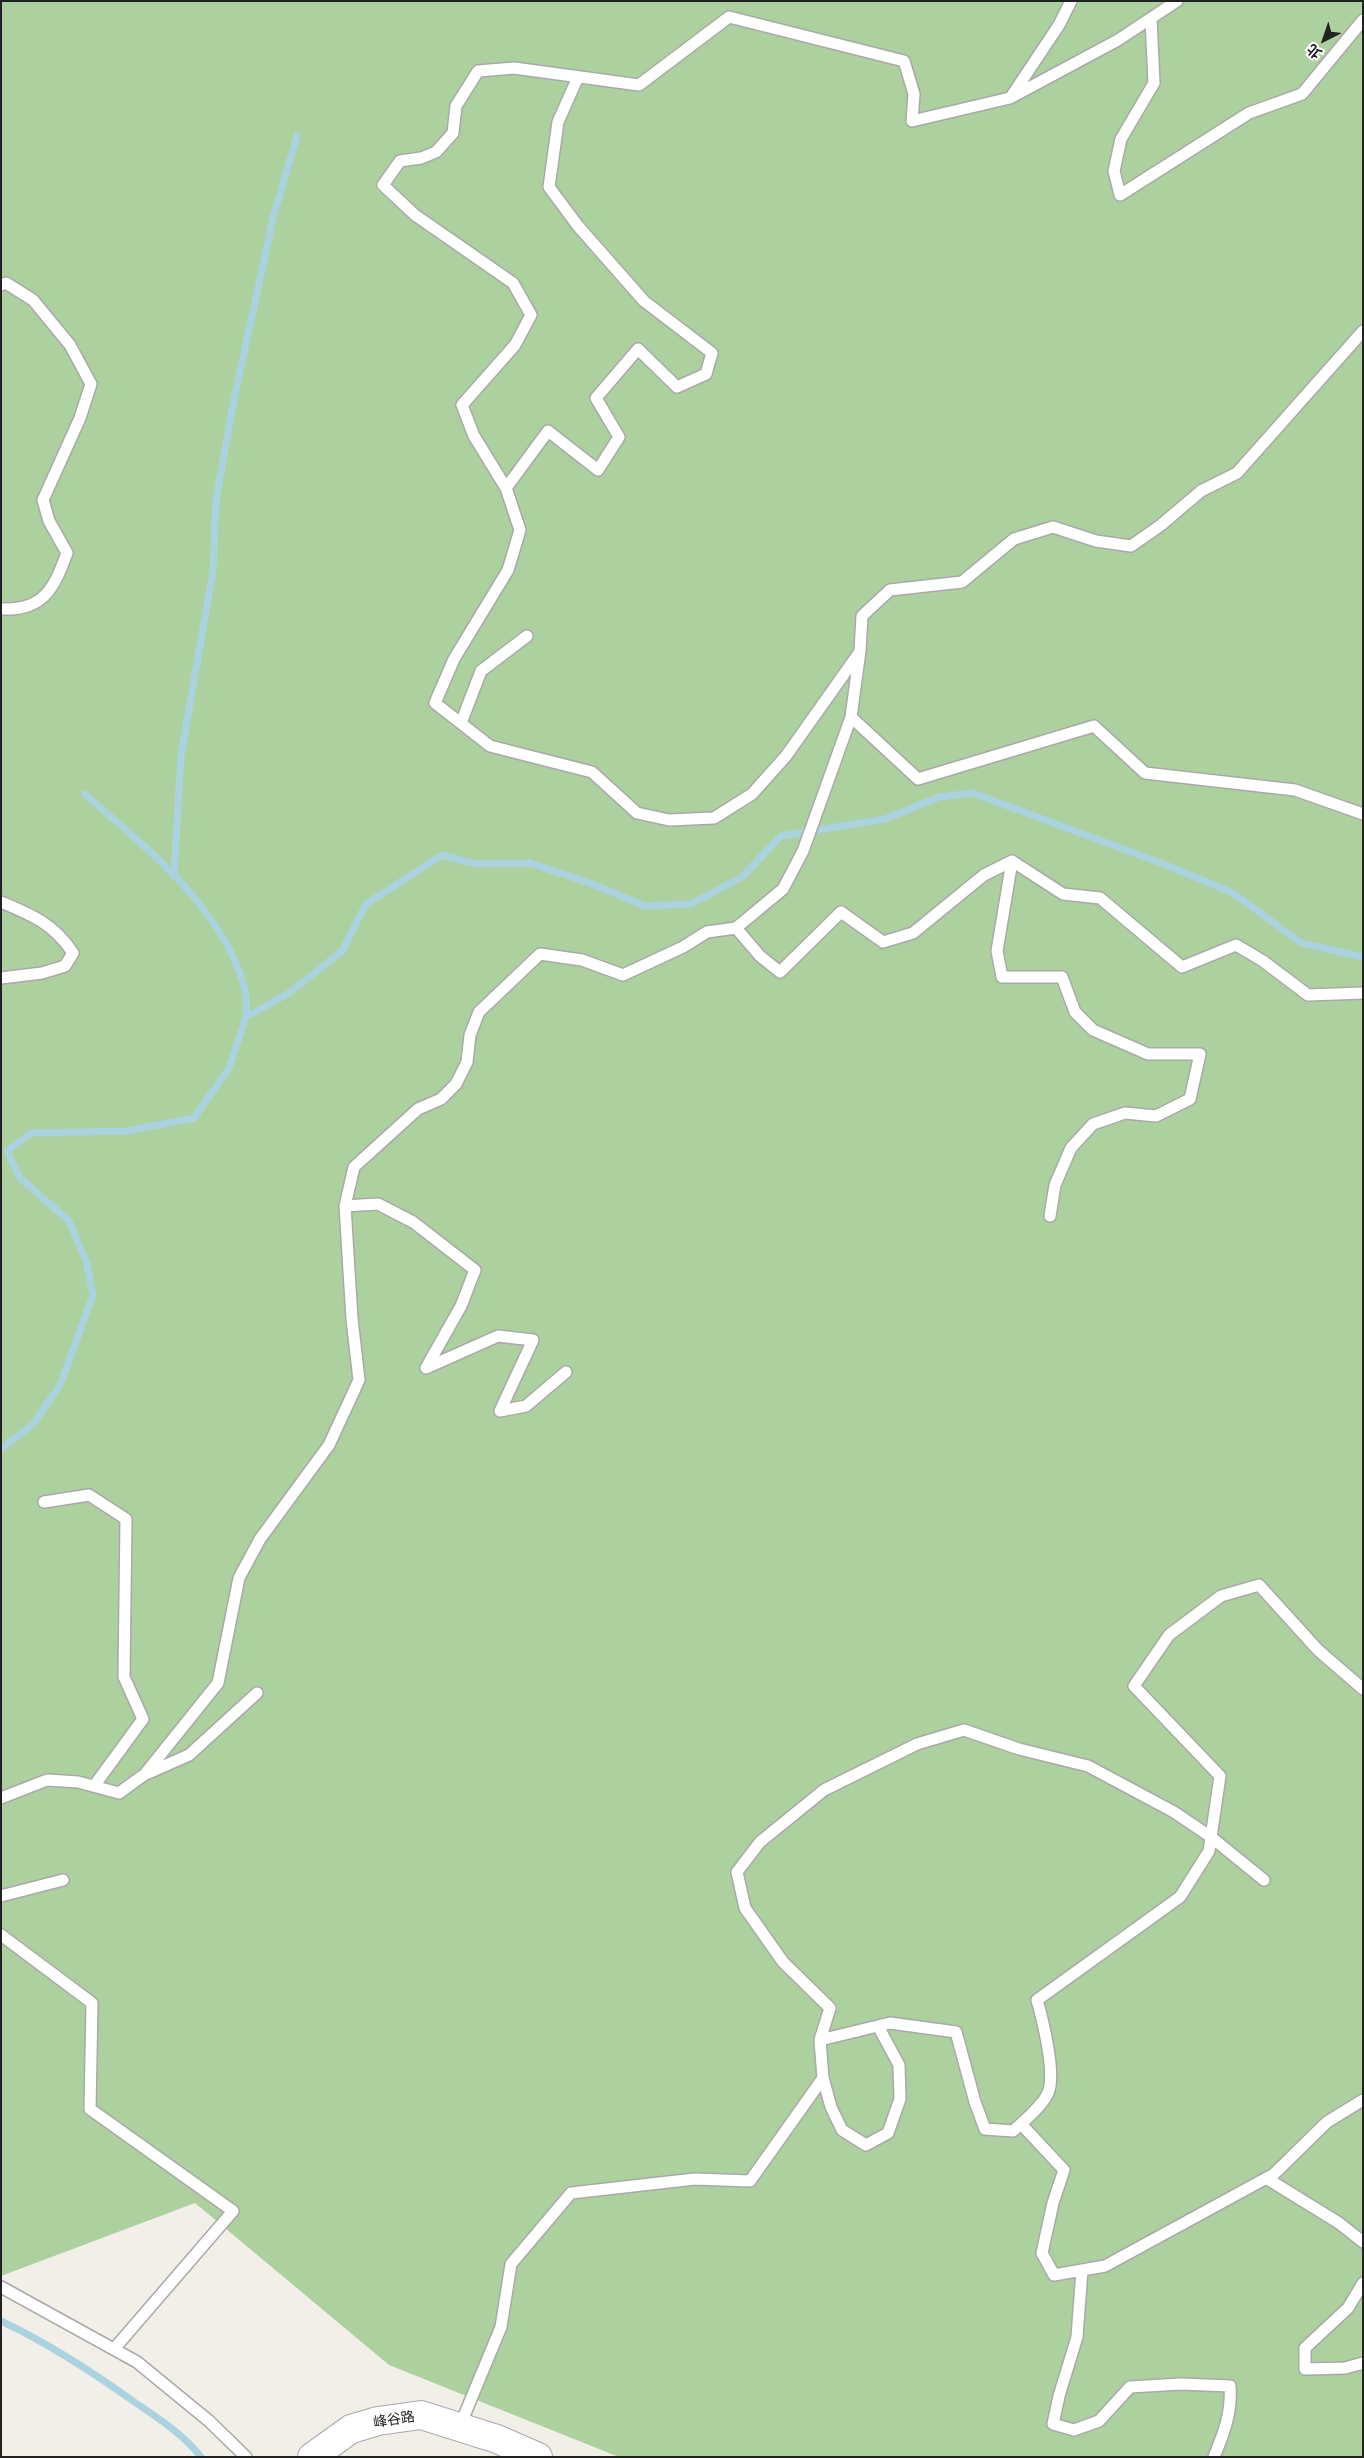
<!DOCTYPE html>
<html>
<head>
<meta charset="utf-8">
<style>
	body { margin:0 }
	#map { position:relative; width:1364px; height:2458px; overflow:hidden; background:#f2efe9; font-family:"IBM Plex Sans","Noto Sans TC",sans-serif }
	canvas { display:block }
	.frame { position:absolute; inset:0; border:2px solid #222; pointer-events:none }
	.north { position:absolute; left:1299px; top:15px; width:50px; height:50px; -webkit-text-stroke:4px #fff; paint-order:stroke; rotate:221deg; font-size:14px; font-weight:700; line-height:20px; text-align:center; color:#222 }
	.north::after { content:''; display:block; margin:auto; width:18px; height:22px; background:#222; clip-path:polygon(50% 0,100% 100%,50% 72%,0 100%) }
</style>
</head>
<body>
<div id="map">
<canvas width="1364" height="2458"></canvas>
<div class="frame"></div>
<div class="north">北</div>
</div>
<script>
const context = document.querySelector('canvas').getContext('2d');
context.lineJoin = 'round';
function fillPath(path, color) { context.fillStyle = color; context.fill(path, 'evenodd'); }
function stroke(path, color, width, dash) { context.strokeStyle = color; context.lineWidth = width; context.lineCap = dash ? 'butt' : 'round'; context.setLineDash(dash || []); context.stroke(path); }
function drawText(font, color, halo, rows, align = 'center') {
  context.font = font + ' "IBM Plex Sans","Noto Sans TC",sans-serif'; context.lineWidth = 4; context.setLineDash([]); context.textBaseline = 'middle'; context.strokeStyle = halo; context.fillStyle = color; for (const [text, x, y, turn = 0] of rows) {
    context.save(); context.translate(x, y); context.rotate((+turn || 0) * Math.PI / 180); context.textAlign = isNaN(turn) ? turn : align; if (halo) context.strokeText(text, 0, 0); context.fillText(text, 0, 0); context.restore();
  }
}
fillPath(new Path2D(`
	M1,1H1363V2457H619L389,2365L195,2203L1,2276Z`), '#add19e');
stroke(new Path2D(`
	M85,794C145,847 225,909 245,990C247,998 246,1008 246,1017
	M174,876L181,755L213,571L216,500L233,404L274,214L297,136
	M1,1449L34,1423L60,1385L93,1295L86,1261L69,1221L20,1178L7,1151L31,1133L127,1131L194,1118L229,1068L246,1017L289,993L342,951L366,904L442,855L476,864L530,863L590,883L645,906L691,904L742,877L781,836L885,819L939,797L973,793L1166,865L1233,893L1301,943L1363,957
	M1,2321C48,2343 91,2371 133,2401C159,2419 181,2432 201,2457`), '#aad3df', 7);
const service = new Path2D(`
	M1151,19L1154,83L1121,139L1114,171L1120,195L1249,113L1302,94L1363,20
	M1011,97L1059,25L1071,1
	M1,285L6,283L33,300L70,345L91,384L80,418L43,500L49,521L67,553C54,588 44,611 1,609
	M506,488L548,431L598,470L619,437L596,398L638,349L677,387L706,374L712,353L644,301L578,226L549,187L558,122L578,77
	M859,653L786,756L752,794L714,818L669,820L637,813L592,772L490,746L435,703L454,659L508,570L520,530L506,488L474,436L462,405L515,345L531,315L513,283L415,215L383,185L400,161L421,158L436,152L453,133L456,106L478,71L514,68L639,85L729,17L904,61L914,94L912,121L1010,98L1118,40L1177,1
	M851,717L918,779L1094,726L1145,773L1295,790L1363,814
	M461,723L481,671L527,636
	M1012,861L997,951L1002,977H1062L1075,1012L1093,1030L1148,1054H1200L1190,1099L1156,1116L1125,1113L1093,1124L1071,1148L1055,1185L1050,1216
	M1,902C32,915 54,924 73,953L65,966L42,973L1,978
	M736,928L760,956L780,972L841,912L883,942L913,933L984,875L1012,861L1063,894L1100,898L1182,967L1236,945L1263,961L1308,995L1363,993
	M345,1206L378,1204L413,1222L475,1270L461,1306L426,1368L498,1336L533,1340L500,1411L526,1406L566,1372
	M44,1502L89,1495L126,1519L124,1677L143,1719L94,1786
	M146,1774L189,1755L257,1693
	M1,1798L47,1780L78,1782L119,1793L145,1774L218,1683L239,1578L260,1539L329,1445L359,1380L352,1319L345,1206L354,1167L418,1109L441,1099L456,1084L467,1062L470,1035L479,1012L540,954L582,960L623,975L683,947L707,932L736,928L783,889L803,851L851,717L860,651L862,616L890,590L962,582L1014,539L1053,527L1096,541L1131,546L1161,525L1201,491L1237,473L1363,331
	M1,1896L63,1880
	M1,1935L92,2003L90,2109L233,2211L114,2349
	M820,2040L830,2008L783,1962L745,1908L737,1872L760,1842L824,1790L917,1744L964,1730L1019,1749L1088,1766L1174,1812L1211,1837L1264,1880
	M823,2078L831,2107L842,2130L866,2145L888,2133L900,2099L899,2065L878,2026
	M1021,2124L1064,2170L1053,2203L1042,2253L1054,2275L1105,2266L1274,2174L1327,2122L1363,2100
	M1266,2178L1339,2223L1363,2242
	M1082,2270L1077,2337L1059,2396L1053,2424L1074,2430L1099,2421L1130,2387L1180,2384L1230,2386C1232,2412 1224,2433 1214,2457
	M1363,2283L1348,2308L1305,2348V2369L1345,2368L1363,2363
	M1,2287L137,2362L209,2421L246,2457
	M459,2428L501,2327L511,2264L571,2193L695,2179L750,2181L823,2078L820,2040L890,2023L956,2032L975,2102L985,2129L1013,2131C1023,2122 1046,2103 1049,2090C1055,2070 1043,2021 1037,2000L1180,1897L1209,1851L1220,1776L1134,1686L1169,1635L1221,1596L1259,1585L1318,1650L1363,1689`);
const tertiary = new Path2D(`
	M312,2457L351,2429L378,2421L421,2415L497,2439L538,2457`);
stroke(service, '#a9a9a9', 14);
stroke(tertiary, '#a9a9a9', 30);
stroke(service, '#fff', 11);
stroke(tertiary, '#fff', 28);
drawText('14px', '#222', '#fff', [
	["峰谷路",394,2420,-9]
]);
</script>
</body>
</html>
